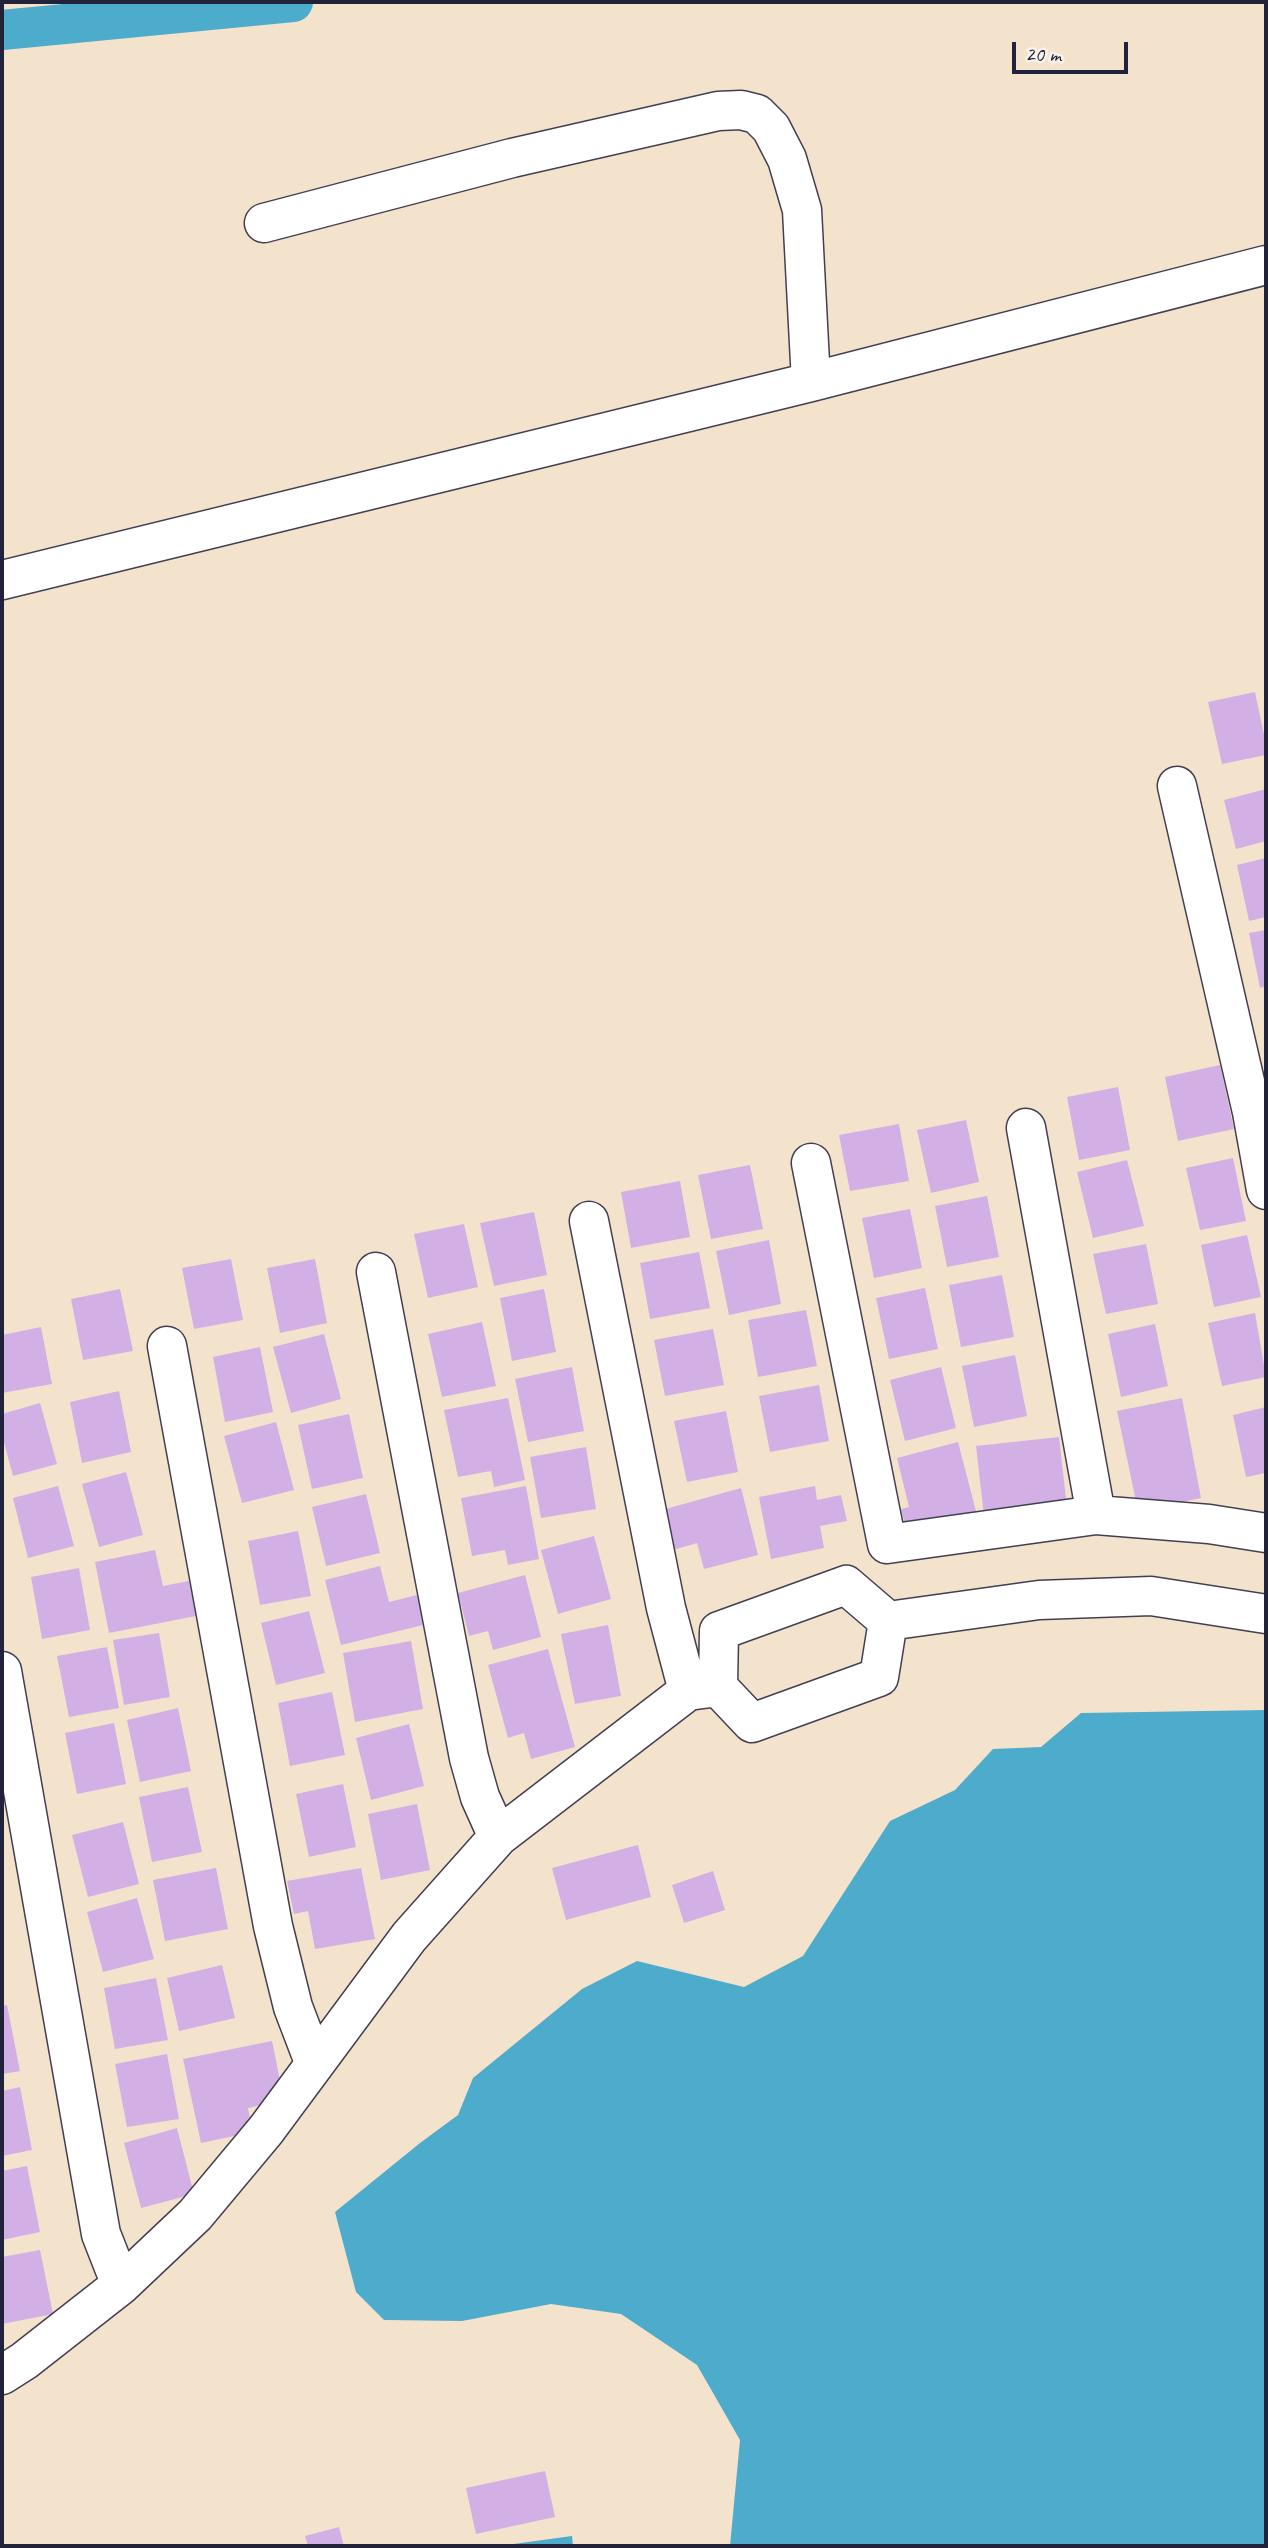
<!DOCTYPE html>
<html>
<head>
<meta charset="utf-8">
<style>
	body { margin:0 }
	#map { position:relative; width:1268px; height:2548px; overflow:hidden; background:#f4e3cc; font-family:Caveat,sans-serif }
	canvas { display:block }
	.frame { position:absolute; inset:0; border:4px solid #22223b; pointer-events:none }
	.scale { position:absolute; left:1012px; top:42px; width:116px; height:32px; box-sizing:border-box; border:4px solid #22223b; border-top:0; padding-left:9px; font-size:21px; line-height:24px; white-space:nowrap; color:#22223b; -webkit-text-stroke:5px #f7f3e8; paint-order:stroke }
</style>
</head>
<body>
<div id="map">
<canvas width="1268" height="2548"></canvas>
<div class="frame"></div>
<div class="scale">20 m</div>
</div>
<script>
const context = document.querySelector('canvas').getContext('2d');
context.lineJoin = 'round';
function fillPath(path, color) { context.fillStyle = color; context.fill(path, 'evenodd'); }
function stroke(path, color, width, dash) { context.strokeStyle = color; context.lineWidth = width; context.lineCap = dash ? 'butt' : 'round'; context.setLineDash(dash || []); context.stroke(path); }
fillPath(new Path2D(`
	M1266,1710V2546H730L740,2440L697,2365L621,2314L551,2304L462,2321L384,2320L356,2292L335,2212L420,2143L458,2115L473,2078L582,1989L637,1961L744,1987L803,1956L890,1821L955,1790L993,1749L1041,1747L1081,1713Z
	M572,2536L573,2546H499Z`), '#4dabcc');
stroke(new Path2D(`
	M2,30L293,2`), '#4dabcc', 40);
fillPath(new Path2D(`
	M1255,692L1266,744V755L1222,764L1208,702Z
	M1266,789V841L1236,849L1224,800Z
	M1266,858V917L1249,921L1237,865Z
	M1266,930V986L1260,988L1249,933Z
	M1220,1065L1234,1129L1178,1141L1165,1077Z
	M1118,1087L1130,1150L1079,1160L1067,1097Z
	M966,1120L979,1182L931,1193L917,1130Z
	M899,1124L909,1181L850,1191L839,1135Z
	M1233,1158L1246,1221L1200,1230L1186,1168Z
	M1127,1160L1144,1226L1093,1238L1077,1172Z
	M750,1165L763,1229L711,1239L698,1175Z
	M680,1181L690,1237L631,1248L621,1192Z
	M987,1196L999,1257L947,1267L935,1206Z
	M910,1209L922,1268L874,1278L862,1218Z
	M534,1212L547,1275L494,1286L480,1223Z
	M464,1224L478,1287L428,1298L414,1234Z
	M1247,1235L1261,1297L1214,1307L1201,1245Z
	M769,1240L781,1304L729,1315L716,1251Z
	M1146,1244L1158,1304L1106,1314L1093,1254Z
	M699,1252L710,1308L650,1319L640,1263Z
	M231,1259L243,1320L194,1329L182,1268Z
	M315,1259L327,1323L280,1333L267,1268Z
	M1002,1275L1014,1337L961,1347L949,1285Z
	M925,1288L938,1349L889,1359L876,1298Z
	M120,1289L133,1351L83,1360L71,1299Z
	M544,1289L556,1352L512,1361L500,1298Z
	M806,1310L817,1366L758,1377L748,1320Z
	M1255,1313L1266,1377L1222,1386L1208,1323Z
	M482,1322L496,1386L442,1397L428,1334Z
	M1155,1324L1168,1386L1121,1397L1108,1334Z
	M41,1327L52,1384L2,1393V1335Z
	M713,1329L724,1385L665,1396L654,1340Z
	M324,1334L341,1399L291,1413L273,1347Z
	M260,1347L273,1412L225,1422L213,1357Z
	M1015,1355L1027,1416L974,1427L962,1366Z
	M572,1367L584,1431L528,1442L515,1379Z
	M941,1367L956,1428L905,1441L890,1380Z
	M819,1385L829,1441L770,1452L759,1396Z
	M119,1391L131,1452L82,1463L70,1402Z
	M508,1398L525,1480L494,1487L491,1471L458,1477L444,1410Z
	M1182,1398L1201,1498L1138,1511L1117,1411Z
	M40,1403L57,1464L13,1476L2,1435V1414Z
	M1266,1407V1473L1246,1477L1233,1415Z
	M726,1411L738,1472L687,1482L674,1421Z
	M349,1414L363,1478L312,1489L298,1425Z
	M276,1422L294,1490L242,1503L224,1436Z
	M1059,1437L1067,1507L984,1516L976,1446Z
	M958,1442L978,1519L908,1537L901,1509L909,1507L897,1458Z
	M586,1447L596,1509L541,1518L530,1457Z
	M126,1472L143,1535L99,1547L82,1484Z
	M58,1486L74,1546L28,1558L13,1498Z
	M526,1486L539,1559L508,1565L505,1550L472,1556L461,1498Z
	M815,1486L817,1500L841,1495L847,1521L820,1526L824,1548L771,1559L759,1497Z
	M741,1488L758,1555L704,1569L697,1543L673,1550L662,1510Z
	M366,1494L380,1553L326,1566L312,1507Z
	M298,1531L311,1596L260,1605L248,1541Z
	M594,1536L611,1599L558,1614L541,1550Z
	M155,1550L163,1586L189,1581L196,1616L109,1633L95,1562Z
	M380,1566L389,1602L417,1595L423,1625L341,1645L325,1580Z
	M79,1568L90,1630L42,1639L31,1577Z
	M525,1575L541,1637L493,1650L488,1631L469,1636L458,1593Z
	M309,1611L325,1673L276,1685L261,1623Z
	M608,1625L621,1696L575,1704L561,1634Z
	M159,1633L170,1697L124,1705L113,1640Z
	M411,1641L423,1709L355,1722L343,1653Z
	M107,1647L119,1708L69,1717L57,1656Z
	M548,1649L575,1747L531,1759L524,1733L508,1738L488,1665Z
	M332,1692L345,1755L290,1766L278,1703Z
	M178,1708L191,1771L140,1782L127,1720Z
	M114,1723L126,1784L77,1794L65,1733Z
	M409,1724L424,1786L371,1800L356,1738Z
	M343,1784L356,1847L309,1857L296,1794Z
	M188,1787L202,1852L152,1862L139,1797Z
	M417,1804L430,1870L381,1880L368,1814Z
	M123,1822L139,1884L88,1897L72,1835Z
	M638,1845L651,1897L566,1920L552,1868Z
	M216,1868L228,1929L165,1941L153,1880Z
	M361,1868L375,1939L315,1949L308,1911L294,1914L287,1881Z
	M713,1871L725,1910L684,1923L672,1885Z
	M137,1898L154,1959L103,1972L87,1912Z
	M222,1965L235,2018L179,2031L167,1978Z
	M156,1978L168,2040L115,2049L104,1988Z
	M7,2005L20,2071L2,2074V2006Z
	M272,2041L284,2100L248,2108L253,2132L201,2143L183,2059Z
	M167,2054L179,2119L127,2127L115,2064Z
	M20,2087L32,2150L2,2156V2091Z
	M177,2128L194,2194L141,2208L124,2143Z
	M27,2166L40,2232L2,2240V2171Z
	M40,2250L53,2314L2,2324V2257Z
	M545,2471L555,2517L476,2534L466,2488Z
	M339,2527L344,2546H308L305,2536Z`), '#d2b0e5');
const street = new Path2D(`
	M264,223L512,158L718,111L741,110L757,114L771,128L787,159L802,210L811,382
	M2,580L811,382L1266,265
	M1177,786L1252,1112L1266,1190
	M1026,1128L1096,1515
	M811,1163L887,1544L1096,1515L1209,1524L1266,1533
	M589,1221L666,1608L688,1691
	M376,1272L469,1758L480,1797L498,1837
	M167,1346L273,1926L293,2007L314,2062
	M888,1621L879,1677L752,1723L718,1687L719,1631L846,1585L888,1621L1039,1600L1151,1596L1266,1614
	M2,1671L101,2234L121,2285
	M2,2375L24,2361L121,2285L195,2215L266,2130L409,1937L498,1837L688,1691L718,1687`);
stroke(street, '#423f51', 41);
stroke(street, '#fff', 38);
</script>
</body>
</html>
